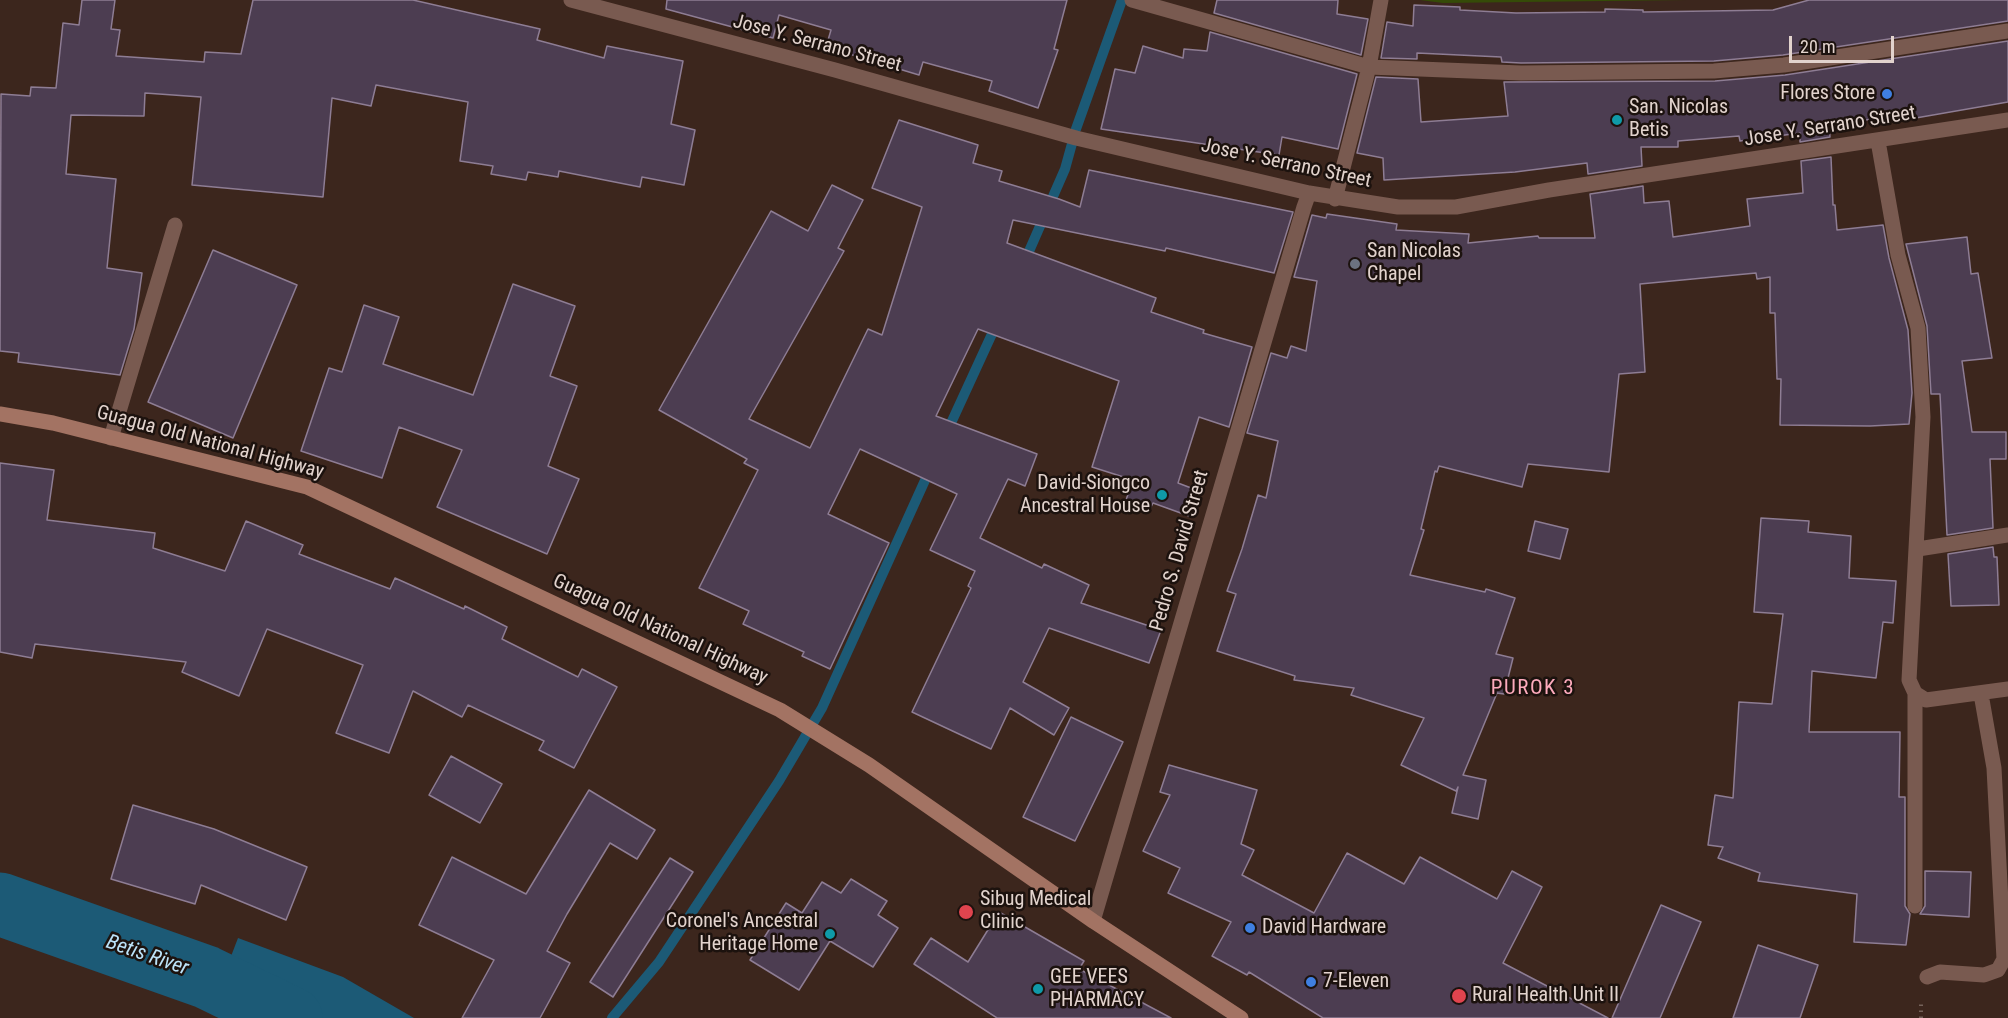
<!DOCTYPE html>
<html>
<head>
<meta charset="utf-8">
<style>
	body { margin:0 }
	#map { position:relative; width:2008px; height:1018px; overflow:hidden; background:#3c261d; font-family:"Roboto Condensed",sans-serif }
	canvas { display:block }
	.scale { position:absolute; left:1789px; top:36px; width:105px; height:27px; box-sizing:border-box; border:3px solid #e2d3cd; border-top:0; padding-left:8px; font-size:18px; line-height:21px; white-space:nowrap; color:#e2d3cd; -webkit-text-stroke:4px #1c120e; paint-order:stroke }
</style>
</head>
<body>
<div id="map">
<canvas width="2008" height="1018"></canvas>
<div class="scale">20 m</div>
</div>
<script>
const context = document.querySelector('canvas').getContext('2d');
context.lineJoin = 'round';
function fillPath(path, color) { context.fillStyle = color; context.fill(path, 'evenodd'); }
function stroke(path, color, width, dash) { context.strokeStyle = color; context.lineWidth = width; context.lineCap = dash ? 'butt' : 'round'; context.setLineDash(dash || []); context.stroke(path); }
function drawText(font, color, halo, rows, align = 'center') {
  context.font = font + ' "Roboto Condensed",sans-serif'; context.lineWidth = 5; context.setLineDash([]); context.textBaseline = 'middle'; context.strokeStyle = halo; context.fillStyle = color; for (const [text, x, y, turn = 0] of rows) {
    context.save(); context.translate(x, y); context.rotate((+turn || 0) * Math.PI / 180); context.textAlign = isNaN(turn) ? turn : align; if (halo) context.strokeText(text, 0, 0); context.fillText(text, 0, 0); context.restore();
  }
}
fillPath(new Path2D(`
	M1420,0H1687L1443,3Z`), '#354b08');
fillPath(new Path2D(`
	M238,938L343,977L414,1018H239L212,1006Z`), '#1c5a76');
stroke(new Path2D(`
	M1076,129L1122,0
	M1023,265L1065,169L1073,140
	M946,434L997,323
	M612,1018L659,962L779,781L822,708L931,467`), '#1c5a76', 10);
stroke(new Path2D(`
	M0,904L206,977L291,1018`), '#1c5a76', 63);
const building = new Path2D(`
	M82,0H115L111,29L120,30L116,56L204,62L205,52L241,54L253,0H413L540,29L537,40L604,58L607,46L683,61L671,124L695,130L684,185L642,177L640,187L559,171L558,177L528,172L526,180L491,174L493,166L460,161L468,102L376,85L371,106L332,98L323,197L192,185L201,97L145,93L144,116L71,115L66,174L116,179L107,268L142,273L134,329L120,375L18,362L19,353L0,351L1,94L30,96L31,87L56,88L63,23L79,25Z
	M667,0H1067L1054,49L1058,50L1038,108L989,91L992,81L923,62L919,75L826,47L831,30L779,15L773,38L666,9Z
	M1217,0H1338L1337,14L1368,19L1361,55L1214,13Z
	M1809,0H2008V21L1783,55L1714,61L1521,63L1502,62L1501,57L1417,53V59L1381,58L1387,22L1413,26L1414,5L1460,7V10L1516,13L1605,12V9L1643,10V12L1773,10Z
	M1210,32L1357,74L1338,149L1282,137L1279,155L1101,129L1115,69L1135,73L1143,46L1183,58L1184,49L1207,51Z
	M2008,41V102L1910,119L1909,113L1829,126L1830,137L1800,142V133L1740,141L1739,136L1678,141V147H1641L1642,166L1588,174L1587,163L1515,172L1384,180L1383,158L1357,153L1376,77L1418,79L1421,122L1508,116L1504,82L1715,81L1785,75Z
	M899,120L978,145L973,163L1002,171L999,181L1059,199L1080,207L1089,170L1293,212L1274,273L1166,248L1165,251L1013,220L1007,243L1156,298L1151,312L1204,330L1203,333L1252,347L1229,427L1199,417L1178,483L1199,491L1189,516L1153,503L1150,509L1126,500L1133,480L1092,467L1119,381L978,329L936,416L1037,454L1025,486L1008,479L980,538L1042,568L1044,564L1089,585L1081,603L1161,630L1149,663L1049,628L1023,682L1069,708L1054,735L1010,708L991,749L912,712L971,588L968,586L975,571L930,550L957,494L860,449L828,514L889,543L830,669L802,656L804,652L743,624L749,611L699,588L758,470L744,463L747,459L659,410L771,211L808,231L832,185L863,200L838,248L844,251L749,419L810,448L868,329L882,335L922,207L872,188Z
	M1831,157L1833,205H1835L1837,230L1883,225L1889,258L1908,330L1912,393L1909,424L1870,426L1780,425L1781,379H1777L1775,313H1770V277L1757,279L1756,273L1640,284L1645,372L1619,374L1609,472L1528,464L1522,487L1439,466L1437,472L1435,471L1421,529L1424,530L1410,575L1485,592L1486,589L1515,598L1496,654L1513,658L1504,694L1497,693L1463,775L1486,780L1478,819L1452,813L1458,787L1456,791L1401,765L1424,718L1351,695L1354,688L1294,680L1295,676L1217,651L1236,594L1227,591L1242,549L1258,495L1266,498L1278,441L1247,433L1271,353L1287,358L1291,346L1306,351L1317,281L1294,277L1312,215L1326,218L1327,214L1397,224L1396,230L1469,234L1468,243L1538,236L1539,238H1595L1590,194L1643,186L1644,203L1669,201L1673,237L1750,226L1747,199L1803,193L1801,161Z
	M1967,237L1971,274L1978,273L1992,358L1962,361L1972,432H2006V459H1990L1993,528L1947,535L1940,394H1931L1927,326L1906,244Z
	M213,250L297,285L233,438L148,402Z
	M513,284L575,306L550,376L577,386L548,466L579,479L547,554L437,507L462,450L399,427L382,478L301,451L329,368L342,372L364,305L399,317L383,364L473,395Z
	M0,463L54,470L47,520L155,533L153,548L225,571L246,521L303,545L299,554L390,589L395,578L464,609L465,606L507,627L502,639L578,677L582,669L617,687L574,768L539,750L544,741L468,705L462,717L413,691L389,753L336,733L363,665L267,629L239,696L182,672L186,662L35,644L32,658L0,652Z
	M1761,518L1809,521L1808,532L1851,536L1849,578L1896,581L1893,623L1883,622L1876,678L1812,671L1809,732H1900L1899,797H1905V906L1910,914L1906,945L1854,942L1857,894L1758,881L1760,873L1718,858L1723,847L1708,845L1715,795L1733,798L1739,702L1772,704L1783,614L1754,612Z
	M1535,521L1568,529L1560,559L1528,551Z
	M1993,547L1994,557H1997L1999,605L1951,606L1948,554Z
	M1071,717L1123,742L1075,841L1023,817Z
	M451,756L502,784L480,823L429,795Z
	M1169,765L1257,790L1241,844L1254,850L1242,875L1314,913L1347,853L1404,884L1420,857L1497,899L1512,871L1542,887L1503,963L1608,1018H1323L1249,972L1247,975L1212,956L1231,922L1168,893L1180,868L1143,851L1170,795L1160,792Z
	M589,790L655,830L637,859L610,843L567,914L547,951L570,963L540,1018H462L494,960L419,925L452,857L526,894Z
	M133,805L214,829L307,867L286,920L201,885L195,904L111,879Z
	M670,858L693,872L613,997L590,982Z
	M1925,871L1971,872L1969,917L1920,914L1925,906Z
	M851,879L887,901L878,915L898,928L873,967L830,941L799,990L750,960L786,903L802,913L822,882L841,893Z
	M1661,905L1701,922L1660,1018H1612Z
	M999,912L1084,961L1079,969L1171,1018H997L914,964L931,938L968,962Z
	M1758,945L1818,965L1800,1018H1733Z`);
fillPath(building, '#4c3d51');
stroke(building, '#8e7d94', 1.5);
stroke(new Path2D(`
	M1921,1018V1001`), '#75625a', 4, [1.5, 4.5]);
stroke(new Path2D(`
	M571,0L835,70L1076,138L1309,193L1398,207H1456L1549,190L2008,120
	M1132,0L1369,67L1521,73L1714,71L1784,65L2008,31
	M1878,141L1898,255L1918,328L1923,417L1909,680L1915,693V906
	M1335,199L1369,67L1381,0
	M111,438L175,225
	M1918,549L2008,535
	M1915,693L1926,700L2008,689
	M1093,921L1304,207L1309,193
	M1927,977L1940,972L1984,975L1998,970L2004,959L1994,768L1981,694`), '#795a50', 15);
stroke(new Path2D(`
	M0,414L53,423L307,487L780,710L869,765L1093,921L1241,1018`), '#a37363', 15);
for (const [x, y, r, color] of [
	[1887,94,6,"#3f7fe0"],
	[1617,120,6,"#0f9aa8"],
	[1355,264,6,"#6b7280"],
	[1162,495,6,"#0f9aa8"],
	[966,912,8,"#e0444e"],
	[1250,928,6,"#3f7fe0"],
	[830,934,6,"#0f9aa8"],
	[1311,982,6,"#3f7fe0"],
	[1038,989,6,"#0f9aa8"],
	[1459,996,8,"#e0444e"]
]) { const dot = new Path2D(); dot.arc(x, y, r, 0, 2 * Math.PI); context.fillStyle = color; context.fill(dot); stroke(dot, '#1c120e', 2); }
drawText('20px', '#e2d3cd', '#1c120e', [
	["Jose Y. Serrano Street",817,44,15],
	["Jose Y. Serrano Street",1830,127,-9],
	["Jose Y. Serrano Street",1286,164,12],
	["Guagua Old National Highway",210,443,15],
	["Pedro S. David Street",1180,551,-74],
	["Guagua Old National Highway",660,630,25]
]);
drawText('20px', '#e2d3cd', '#1c120e', [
	["Flores Store",1875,94,"right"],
	["San. Nicolas",1629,108],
	["Betis",1629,131],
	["San Nicolas",1367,252],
	["Chapel",1367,275],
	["David-Siongco",1150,484,"right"],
	["Ancestral House",1150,507,"right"],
	["Sibug Medical",980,900],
	["Clinic",980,923],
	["Coronel's Ancestral",818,922,"right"],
	["Heritage Home",818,945,"right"],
	["David Hardware",1262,928],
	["GEE VEES",1050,978],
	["PHARMACY",1050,1001],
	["7-Eleven",1323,982],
	["Rural Health Unit II",1472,996]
], 'left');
context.letterSpacing = '1.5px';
drawText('21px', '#fdaabc', '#1c120e', [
	["PUROK 3",1533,689]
]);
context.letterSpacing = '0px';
drawText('italic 21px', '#bce3f9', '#1c120e', [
	["Betis River",147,956,19]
]);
</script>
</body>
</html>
